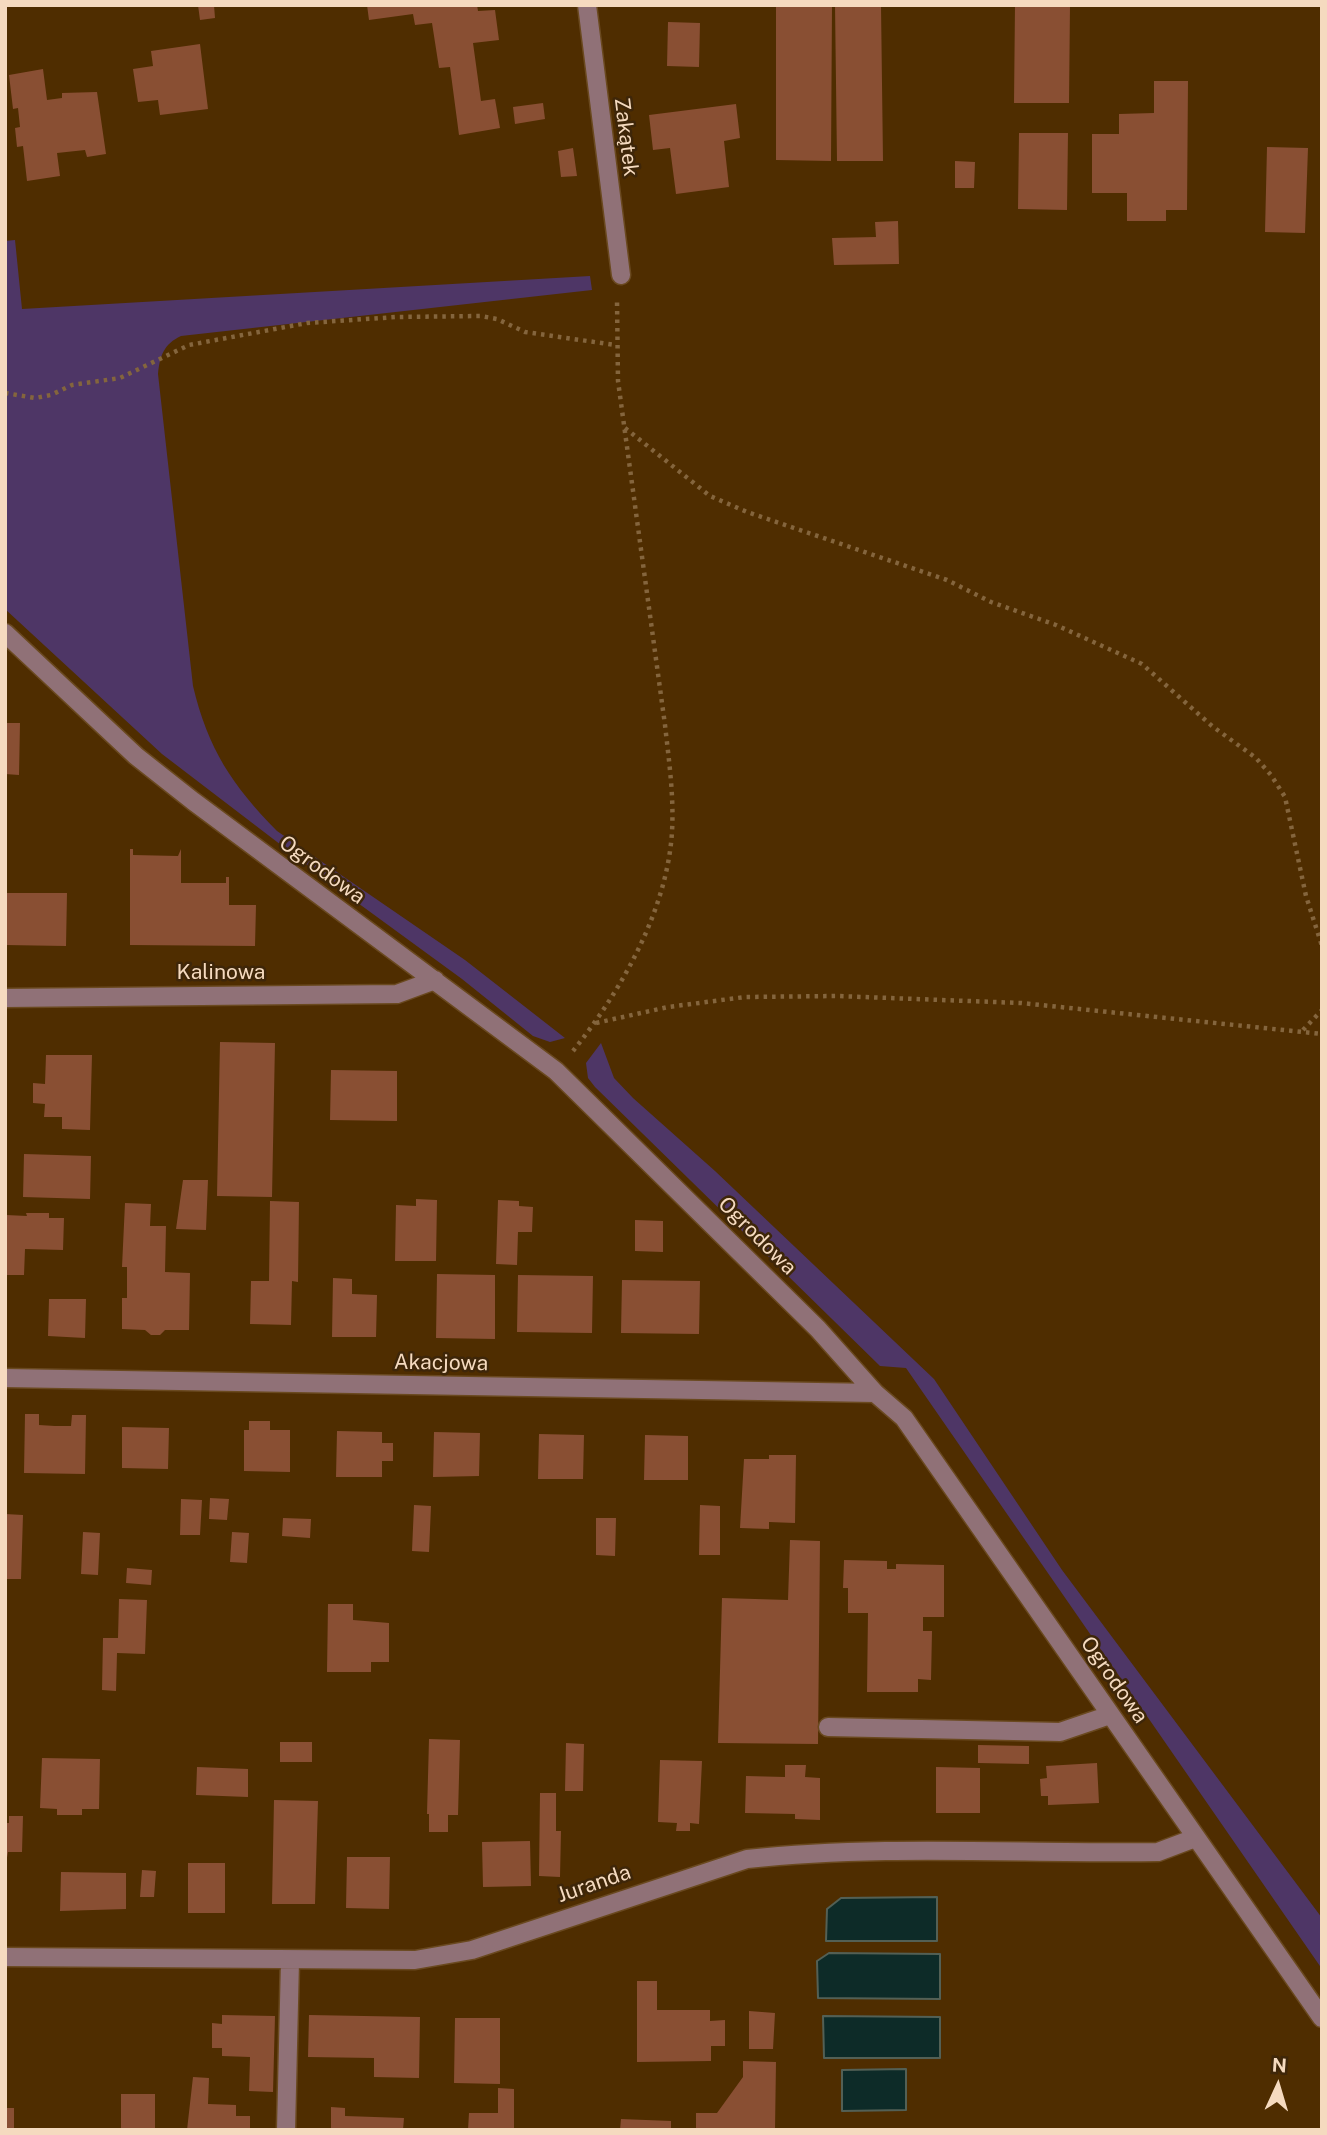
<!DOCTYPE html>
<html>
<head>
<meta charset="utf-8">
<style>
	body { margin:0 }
	#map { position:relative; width:1327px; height:2135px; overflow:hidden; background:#4f2d00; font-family:"Public Sans",sans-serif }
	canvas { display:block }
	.frame { position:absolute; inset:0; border:7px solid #f5dabf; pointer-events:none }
	.north { position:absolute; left:1243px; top:2051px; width:70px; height:70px; -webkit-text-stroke:5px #3e2609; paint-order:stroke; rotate:4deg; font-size:19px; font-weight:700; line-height:28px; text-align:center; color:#f5dabf }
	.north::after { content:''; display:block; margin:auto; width:24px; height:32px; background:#f5dabf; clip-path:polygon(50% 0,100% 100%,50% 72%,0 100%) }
</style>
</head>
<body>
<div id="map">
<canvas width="1327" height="2135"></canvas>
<div class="frame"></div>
<div class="north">N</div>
</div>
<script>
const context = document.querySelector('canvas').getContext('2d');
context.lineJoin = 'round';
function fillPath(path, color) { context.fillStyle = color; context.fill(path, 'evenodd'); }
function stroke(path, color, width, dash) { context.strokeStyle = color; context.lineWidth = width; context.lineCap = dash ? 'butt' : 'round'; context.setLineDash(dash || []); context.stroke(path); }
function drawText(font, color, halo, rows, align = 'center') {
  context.font = font + ' "Public Sans",sans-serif'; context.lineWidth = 5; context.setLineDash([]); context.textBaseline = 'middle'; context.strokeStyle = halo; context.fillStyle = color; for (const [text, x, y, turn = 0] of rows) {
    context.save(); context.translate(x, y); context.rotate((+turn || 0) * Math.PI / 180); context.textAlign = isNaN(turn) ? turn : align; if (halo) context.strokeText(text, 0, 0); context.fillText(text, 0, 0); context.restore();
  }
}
fillPath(new Path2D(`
	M15,240L22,309L590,276L592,290L181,336C164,344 160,355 158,374L193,686C208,749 232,785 277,831L465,960L565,1038L550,1042L533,1036L462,979L336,887L162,754L5,609V241Z
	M601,1043L614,1078L633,1098L715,1171L934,1379L1062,1570L1322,1918V1969L906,1368L880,1366L595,1087L588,1078L586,1063Z`), '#4e3666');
const water = new Path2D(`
	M937,1897V1941H826L827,1909L841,1898Z
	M829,1953L940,1954V1999L818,1998L817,1961Z
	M823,2016L940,2017V2058H824Z
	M906,2069V2110L842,2111V2070Z`);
fillPath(water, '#0d2b28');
stroke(water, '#536055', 2);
fillPath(new Path2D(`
	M198,5H214L215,18L200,20Z
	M367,5H477L478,11L495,10L499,40L473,43L481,101L495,99L500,128L459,135L450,67L439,68L432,23L415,25L413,14L369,20Z
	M776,5H832L831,161L776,160Z
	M835,5H881L883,161H837Z
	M1015,5H1070L1069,103H1014Z
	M668,22L700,23L699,67L667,66Z
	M200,44L208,109L160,115L158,100L138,102L133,69L153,66L151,51Z
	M43,69L47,100L62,98V93L97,92L106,154L87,157L85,150L57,153L60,176L27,181L23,146L17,147L15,128L20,127L18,108L13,109L9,75Z
	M1154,81H1188L1187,210H1166V221H1127V193H1092V134H1119V114L1154,113Z
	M543,103L545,119L515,124L513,107Z
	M736,104L740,138L724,141L729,187L676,194L670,148L653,150L649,115Z
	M1019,133H1068L1067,210L1018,209Z
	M1267,147L1308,148L1305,233L1265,232Z
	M573,148L577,176L561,177L558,151Z
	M955,161L975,162L974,188H955Z
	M898,221L899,264L834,265L832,238L876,237L875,222Z
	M5,723H20L19,775L5,774Z
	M130,849H133V855L178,856L181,849V883H226V877H229V905H256L255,946L130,945Z
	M5,893H67L66,946L5,945Z
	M220,1042L275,1043L272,1197L217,1196Z
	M46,1055H92L90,1130L62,1129V1117H44L45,1104L33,1103V1083L45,1084Z
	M331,1070L397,1071V1121L330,1120Z
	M24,1154L91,1156L90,1199L23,1197Z
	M183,1180H208L206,1230L176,1229Z
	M416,1199L437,1200L436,1261H395L396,1205L416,1206Z
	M498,1200L519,1201V1206L533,1207L532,1232H518L517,1265L496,1264Z
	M270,1201L299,1202L298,1282L292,1281L291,1325L250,1324L251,1281H269Z
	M125,1203L151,1204L150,1226H166L165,1272L190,1273L189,1330H165L160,1335H151L145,1330L122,1329V1298H127V1267H122Z
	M26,1213H49V1218H64L63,1250L25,1249L24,1275H5L6,1215L27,1216Z
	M635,1220L663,1221V1252L635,1251Z
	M437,1274L495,1275V1339L436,1338Z
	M518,1275L593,1276L592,1333L517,1332Z
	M333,1278L352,1279V1294L377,1295L376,1337H332Z
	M622,1280L700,1281L699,1334L621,1333Z
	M49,1299H86L85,1338L48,1336Z
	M25,1414H39V1425L55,1426H71L72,1415H86L85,1474L24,1473Z
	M249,1421H270V1430H290V1472L244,1471V1430H249Z
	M122,1427L169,1428L168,1469L122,1468Z
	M337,1431L382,1432V1443H393V1461H382V1477H336Z
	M434,1432L480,1433L479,1476L433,1477Z
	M539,1434L584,1435L583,1479H538Z
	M645,1435L688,1436V1480H644Z
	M769,1455H796L795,1523L769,1522V1529L740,1528L744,1459H769Z
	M210,1498L229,1499L227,1520L209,1519Z
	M181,1499L202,1500L200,1535H180Z
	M414,1505L431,1506L429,1552L412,1551Z
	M700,1505L720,1506V1555H699Z
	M5,1514L23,1515L21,1579H5Z
	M283,1518L311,1519L310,1538L282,1536Z
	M596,1518H616L615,1556L596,1555Z
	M83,1532L100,1533L98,1575L81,1574Z
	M232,1532L249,1533L247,1563L230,1562Z
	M790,1540L820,1541L818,1744L718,1743L722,1598L788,1600Z
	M844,1560L887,1561V1569H896V1564L944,1565V1617H923V1631H932L931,1680L918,1679V1692H867L868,1613H848V1588H843Z
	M127,1568L152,1570L151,1585L126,1583Z
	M119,1599L147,1600L145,1654L117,1653L116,1691L102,1690L103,1638H118Z
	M328,1604H353V1620L389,1623V1662H371V1672H327Z
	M429,1739L460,1740L458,1815H448V1832H429V1814H427Z
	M280,1742H312V1762H280Z
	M566,1743L584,1744L583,1791H565Z
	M978,1745L1029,1746V1764L978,1763Z
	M42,1758L100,1759L99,1809H82V1815H57V1809L40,1808Z
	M660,1760L702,1761L699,1824L690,1823V1831H676L677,1823L658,1822Z
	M1097,1763L1099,1803L1048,1805V1796H1041L1040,1779L1047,1778L1046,1766Z
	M785,1765H806L805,1777L820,1778V1820L795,1819V1814L745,1813L746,1776L785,1777Z
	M197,1767L248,1769V1797L196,1795Z
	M936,1767L980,1768V1813H936Z
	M540,1793H556V1831H561L560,1877L539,1876Z
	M274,1800L318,1801L315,1904H272Z
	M9,1816H23L22,1852H8L5,1869V1823H9Z
	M530,1841L531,1886L483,1887L482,1842Z
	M347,1857H390L389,1909L346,1908Z
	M188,1863H225V1913H188Z
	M142,1870L156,1871L154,1897H140Z
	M61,1872L126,1873V1909L60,1911Z
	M637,1981H657V2010H710V2021L725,2020V2046H711V2061L637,2062Z
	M749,2011L775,2013L773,2049H749Z
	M222,2015L275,2016L273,2092L249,2091L250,2057L222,2056V2048H212V2023L222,2024Z
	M309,2015L420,2017L419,2078L374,2077V2058L308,2057Z
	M455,2018H500V2084L454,2083Z
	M743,2061L776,2062L775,2130H696V2113H717L743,2077Z
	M193,2077L209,2078L208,2104L236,2105V2116H250V2130H187Z
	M498,2088L514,2089V2130H468L469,2113H498Z
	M121,2094H155V2130H121Z
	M331,2107L345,2108V2116L404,2118L403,2130H331Z
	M5,2108H14V2130H5Z
	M621,2119L671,2121V2130H620Z`), '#894f33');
const minor = new Path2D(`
	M587,5L621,275
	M5,633L136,756L193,801L556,1071L818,1329L875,1393L904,1418L1322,2018
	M5,998L397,994L435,980
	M5,1378L875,1393
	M828,1727L1060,1732L1110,1715
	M5,1957L415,1960L472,1950L747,1859C883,1844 1021,1854 1158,1852L1195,1838
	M286,2130L290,1961`);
stroke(minor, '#6a491f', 21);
stroke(new Path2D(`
	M5,393L35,398L51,395L72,385L120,378L189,345L307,323L396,317L481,316L497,319L525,332L615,345
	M625,428L710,496L747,512L947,580L991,602L1056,625L1142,664L1212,726L1256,758L1271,775L1285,797L1306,896L1322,946
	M596,1023L668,1007L745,997L837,996L1021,1003L1322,1034
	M1303,1030L1322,1010
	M573,1051C621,991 667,911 672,832C674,796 669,761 665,725L618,381L617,300`), '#84653d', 4.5, [3.5, 5]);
stroke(minor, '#907177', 18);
drawText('21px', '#f5dabf', '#3e2609', [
	["Zakątek",626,137,83],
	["Ogrodowa",322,870,36],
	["Kalinowa",221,973],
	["Ogrodowa",757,1236,45],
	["Akacjowa",441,1363,1],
	["Ogrodowa",1114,1680,55],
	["Juranda",594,1884,-19]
]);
</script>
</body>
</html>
